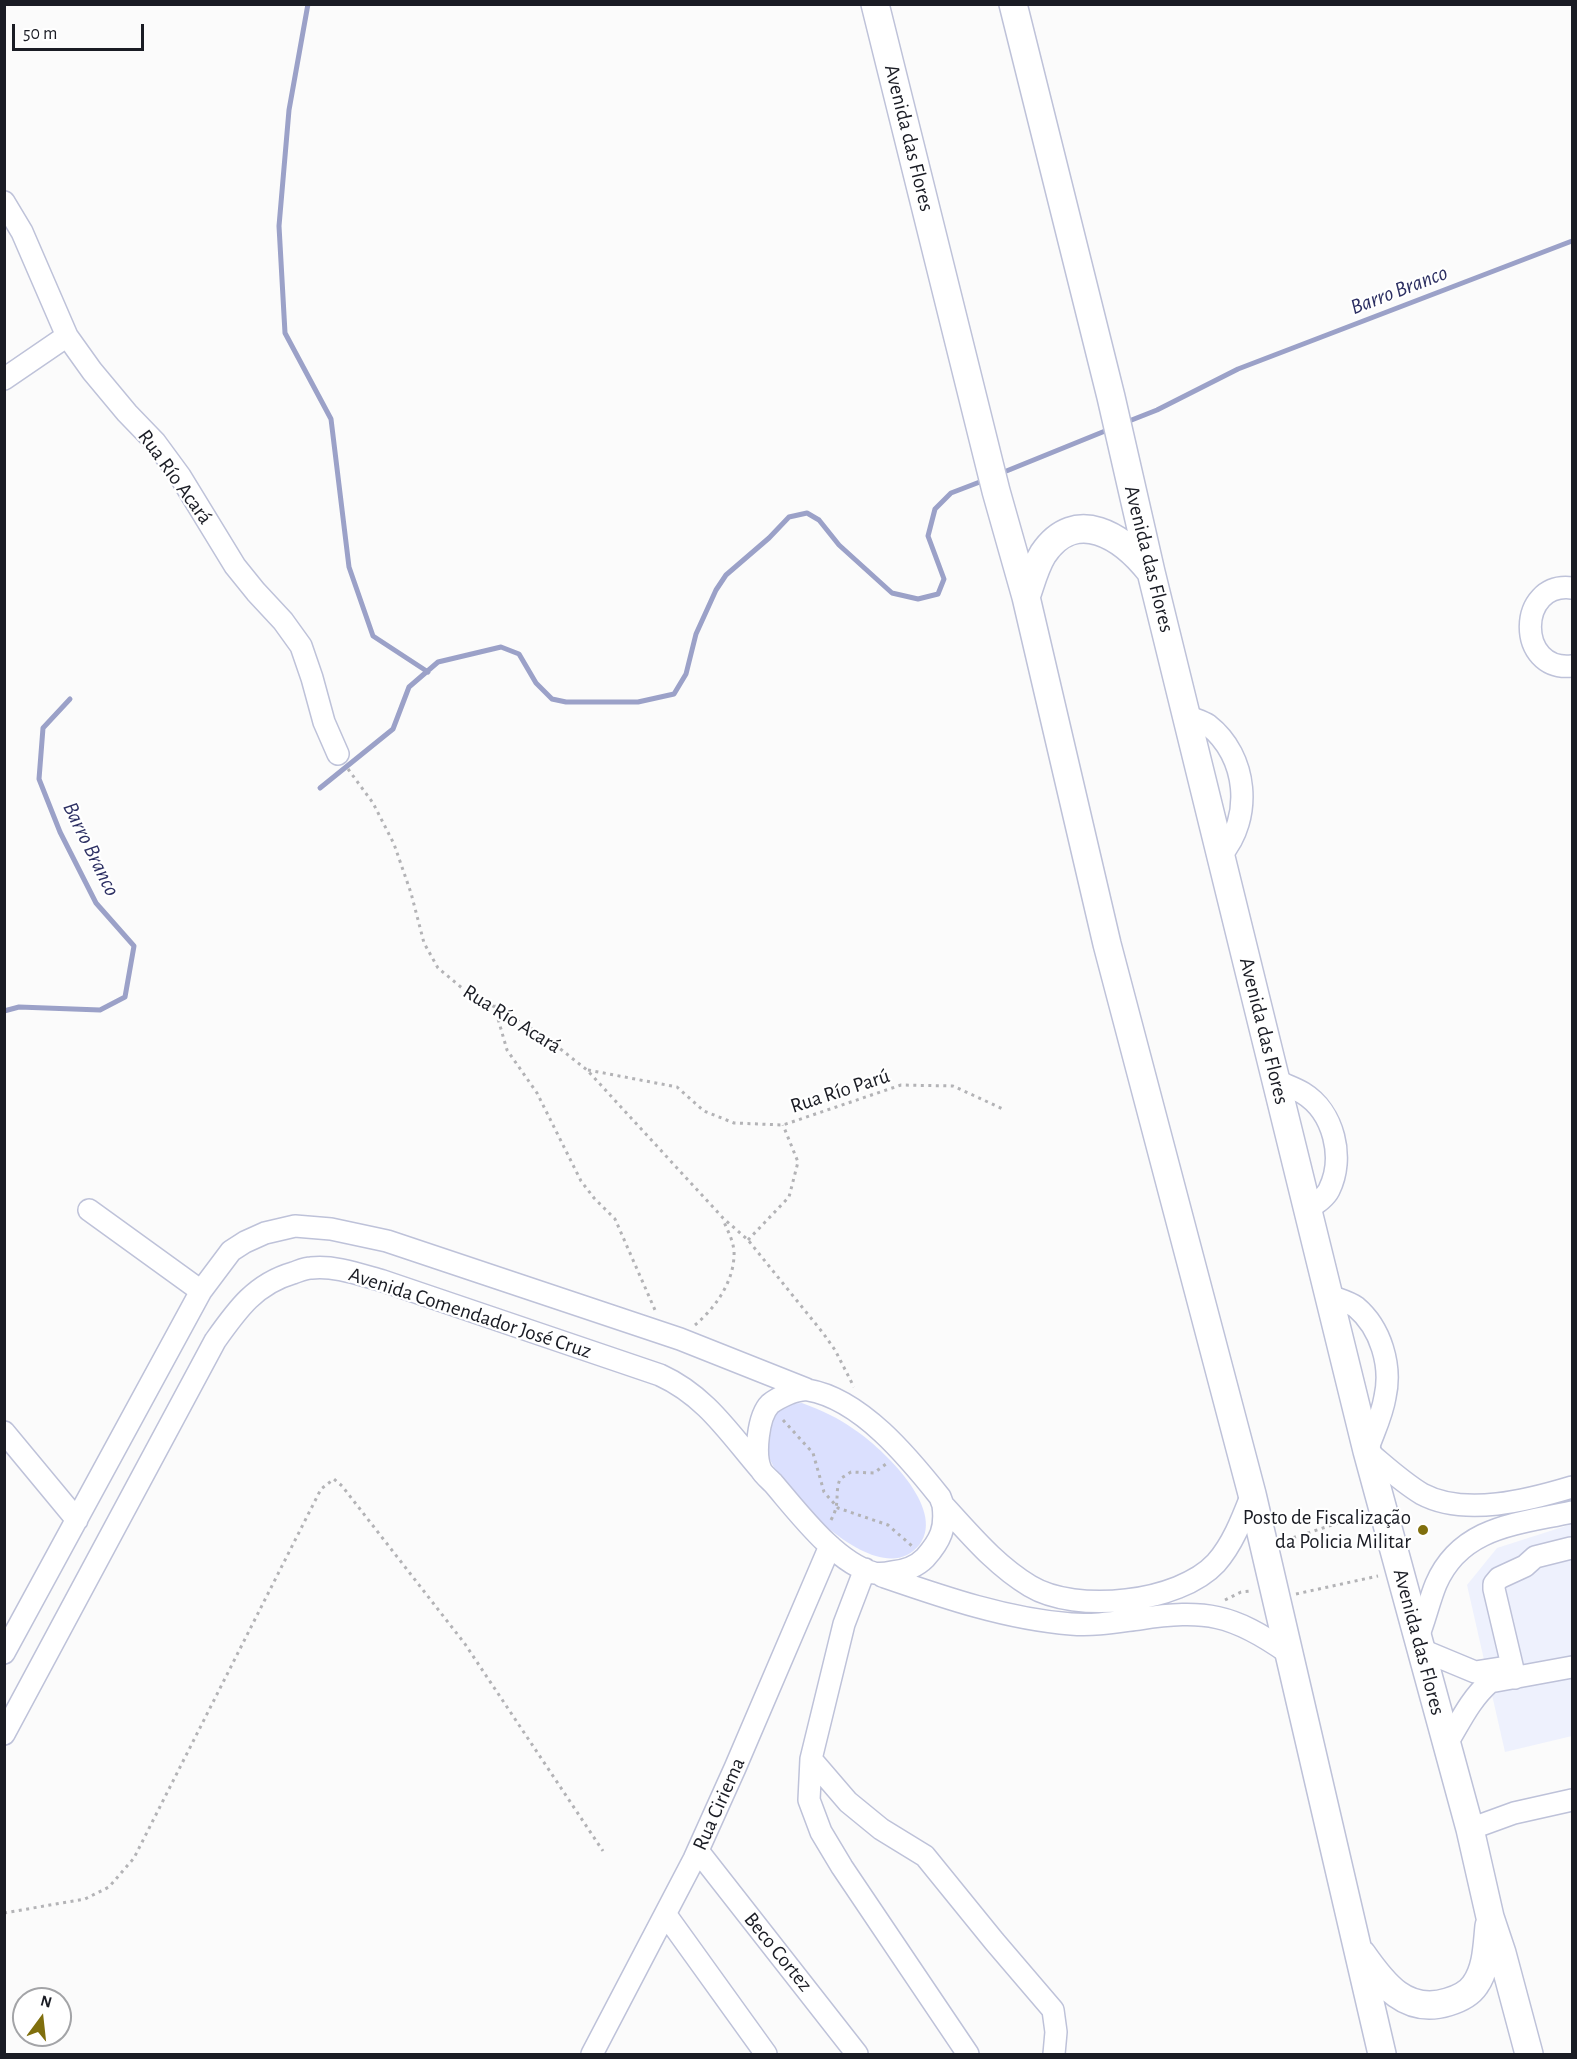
<!DOCTYPE html>
<html>
<head>
<meta charset="utf-8">
<style>
	body { margin:0 }
	#map { position:relative; width:1577px; height:2059px; overflow:hidden; background:#fbfbfb; font-family:"Alegreya Sans",sans-serif }
	canvas { display:block }
	.frame { position:absolute; inset:0; border:6px solid #1a1c24; pointer-events:none }
	.north { position:absolute; left:12px; top:1987px; width:60px; height:60px; box-sizing:border-box; background:#fff; border:2px solid #a3a4a7; border-radius:50%; rotate:15deg; font-size:16px; font-weight:700; line-height:24px; text-align:center; color:#1a1c24 }
	.north::after { content:''; display:block; margin:auto; width:21px; height:27px; background:#806f0d; clip-path:polygon(50% 0,100% 100%,50% 72%,0 100%) }
	.scale { position:absolute; left:12px; top:24px; width:132px; height:27px; box-sizing:border-box; border:3px solid #1a1c24; border-top:0; padding-left:8px; font-size:18px; line-height:21px; white-space:nowrap; color:#1a1c24; -webkit-text-stroke:4px #fff; paint-order:stroke }
</style>
</head>
<body>
<div id="map">
<canvas width="1577" height="2059"></canvas>
<div class="frame"></div>
<div class="north">N</div>
<div class="scale">50 m</div>
</div>
<script>
const context = document.querySelector('canvas').getContext('2d');
context.lineJoin = 'round';
function fillPath(path, color) { context.fillStyle = color; context.fill(path, 'evenodd'); }
function stroke(path, color, width, dash) { context.strokeStyle = color; context.lineWidth = width; context.lineCap = dash ? 'butt' : 'round'; context.setLineDash(dash || []); context.stroke(path); }
function drawText(font, color, halo, rows, align = 'center') {
  context.font = font + ' "Alegreya Sans",sans-serif'; context.lineWidth = 4.5; context.setLineDash([]); context.textBaseline = 'middle'; context.strokeStyle = halo; context.fillStyle = color; for (const [text, x, y, turn = 0] of rows) {
    context.save(); context.translate(x, y); context.rotate((+turn || 0) * Math.PI / 180); context.textAlign = isNaN(turn) ? turn : align; if (halo) context.strokeText(text, 0, 0); context.fillText(text, 0, 0); context.restore();
  }
}
fillPath(new Path2D(`
	M1572,1524V1736L1505,1752L1467,1585L1497,1548Z`), '#eef1fd');
fillPath(new Path2D(`
	M802,1403C821,1410 839,1418 855,1430C882,1448 946,1508 920,1544C884,1592 801,1508 780,1478C774,1469 770,1459 765,1449L774,1411L787,1404Z`), '#dbe0fe');
stroke(new Path2D(`
	M308,4L289,110L279,226L285,333L331,419L349,567L373,636L428,672
	M1124,423L1157,410L1238,369L1572,241
	M999,474L1110,429
	M320,788L393,729L409,687L438,662L501,647L519,654L536,683L552,699L566,702H638L674,694L686,674L696,634L716,590L726,575L769,538L789,517L807,513L819,520L839,545L892,593L918,599L938,594L944,579L928,536L935,509L951,493L985,480
	M4,1011L19,1007L100,1010L125,997L134,946L96,903L60,832L39,779L43,728L70,699`), '#9ba1c8', 5);
const minor = new Path2D(`
	M4,202L22,232L67,336L92,371L127,413L155,442L180,476L235,566L256,592L283,621L301,646L312,678L324,722L338,754
	M4,379L67,336
	M1572,588C1517,581 1516,672 1572,666
	M1187,716C1193,719 1202,721 1208,725C1248,756 1253,818 1221,855
	M1277,1081C1285,1085 1295,1088 1303,1093C1334,1112 1345,1158 1329,1190C1325,1198 1315,1204 1308,1209
	M89,1210L201,1291
	M1330,1296C1338,1299 1349,1302 1356,1307C1381,1328 1392,1366 1385,1397C1382,1416 1373,1433 1367,1451C1385,1466 1402,1482 1422,1494C1465,1517 1529,1500 1572,1487
	M4,1432L77,1520
	M943,1505C946,1528 941,1540 925,1558C916,1567 905,1571 892,1572C887,1573 880,1574 874,1573C836,1563 798,1512 773,1483C769,1479 763,1474 761,1470C754,1455 758,1416 770,1404C776,1399 783,1396 790,1393C796,1391 802,1389 808,1390C861,1399 909,1458 940,1497L943,1505C970,1534 995,1565 1030,1586C1076,1614 1179,1603 1216,1563C1233,1544 1243,1517 1252,1494
	M865,1569L844,1624L811,1759L809,1800L821,1832L842,1867L968,2054
	M882,1576C943,1597 1006,1619 1071,1624C1094,1626 1116,1622 1139,1619C1205,1609 1233,1614 1288,1653
	M1418,1637C1425,1620 1429,1601 1436,1584C1461,1526 1518,1524 1572,1512
	M1422,1650L1475,1672L1507,1667
	M4,1653L201,1291L231,1251L245,1242L265,1233L295,1226L331,1229L387,1241L680,1339L806,1389
	M1515,1678L1494,1589V1584L1499,1578L1525,1566L1535,1557L1571,1548
	M4,1734L215,1341C237,1310 255,1284 293,1273C299,1271 305,1268 311,1268C334,1265 361,1275 383,1281L660,1375C706,1396 729,1433 761,1470
	M1446,1745C1459,1724 1470,1699 1490,1682L1572,1667
	M811,1759L848,1802L881,1829L925,1856L994,1941L1053,2010L1056,2032L1054,2054
	M1470,1829L1514,1813L1572,1800
	M698,1851L857,2054
	M666,1915L766,2054
	M592,2054L694,1859L735,1768L830,1546`);
const major = new Path2D(`
	M875,4L996,491L1026,597L1107,944L1252,1494L1382,2054
	M1013,4L1111,397L1151,572L1367,1451L1470,1829L1490,1917L1502,1953L1529,2054
	M1026,597C1031,583 1035,567 1043,554C1076,505 1123,537 1150,571
	M1362,1954C1383,1984 1406,2015 1448,2002C1458,1999 1469,1994 1475,1985C1487,1968 1487,1945 1489,1926`);
stroke(minor, '#bec2d9', 24);
stroke(major, '#bec2d9', 30);
stroke(new Path2D(`
	M348,769L373,803L394,844L411,893L424,943L438,968L462,988L544,1036L587,1070L723,1218L748,1240L823,1333L835,1350L854,1387
	M494,1005L507,1050L537,1093L581,1181L594,1198L615,1219L655,1310
	M588,1070L677,1087L704,1111L734,1123L783,1125L901,1085L953,1086L1003,1109
	M748,1240L789,1197L798,1162L783,1125
	M695,1325C715,1308 733,1283 734,1256C735,1244 728,1231 723,1220
	M783,1420L813,1453L824,1492L838,1508L888,1525L912,1546
	M831,1520C841,1502 834,1495 840,1479L851,1472L874,1473L886,1464
	M1286,1540L1363,1515
	M1296,1594L1378,1576
	M1225,1600L1241,1592L1252,1591
	M4,1913L85,1899L109,1887L134,1858L321,1489L334,1479L342,1486L465,1644L603,1851`), '#b3b3b6', 3, [3, 4.5]);
stroke(minor, '#fff', 21);
stroke(major, '#fff', 27);
for (const [x, y, r, color] of [
	[1423,1530,6,"#806f0d"]
]) { const dot = new Path2D(); dot.arc(x, y, r, 0, 2 * Math.PI); context.fillStyle = color; context.fill(dot); stroke(dot, '#fff', 2); }
drawText('21px', '#1a1c24', '#fff', [
	["Avenida das Flores",909,138,76],
	["Rua Río Acará",175,477,54],
	["Avenida das Flores",1149,559,76],
	["Rua Río Acará",512,1019,32],
	["Avenida das Flores",1264,1031,76],
	["Rua Río Parú",840,1091,-18],
	["Avenida Comendador José Cruz",470,1313,18],
	["Avenida das Flores",1419,1642,75],
	["Rua Ciriema",719,1804,-66],
	["Beco Cortez",778,1952,51]
]);
drawText('21px', '#1a1c24', '#fff', [
	["Posto de Fiscalização",1411,1518],
	["da Policia Militar",1411,1542]
], 'right');
drawText('italic 22px', '#2d3063', '#fff', [
	["Barro Branco",1399,290,-21],
	["Barro Branco",91,849,64]
]);
</script>
</body>
</html>
